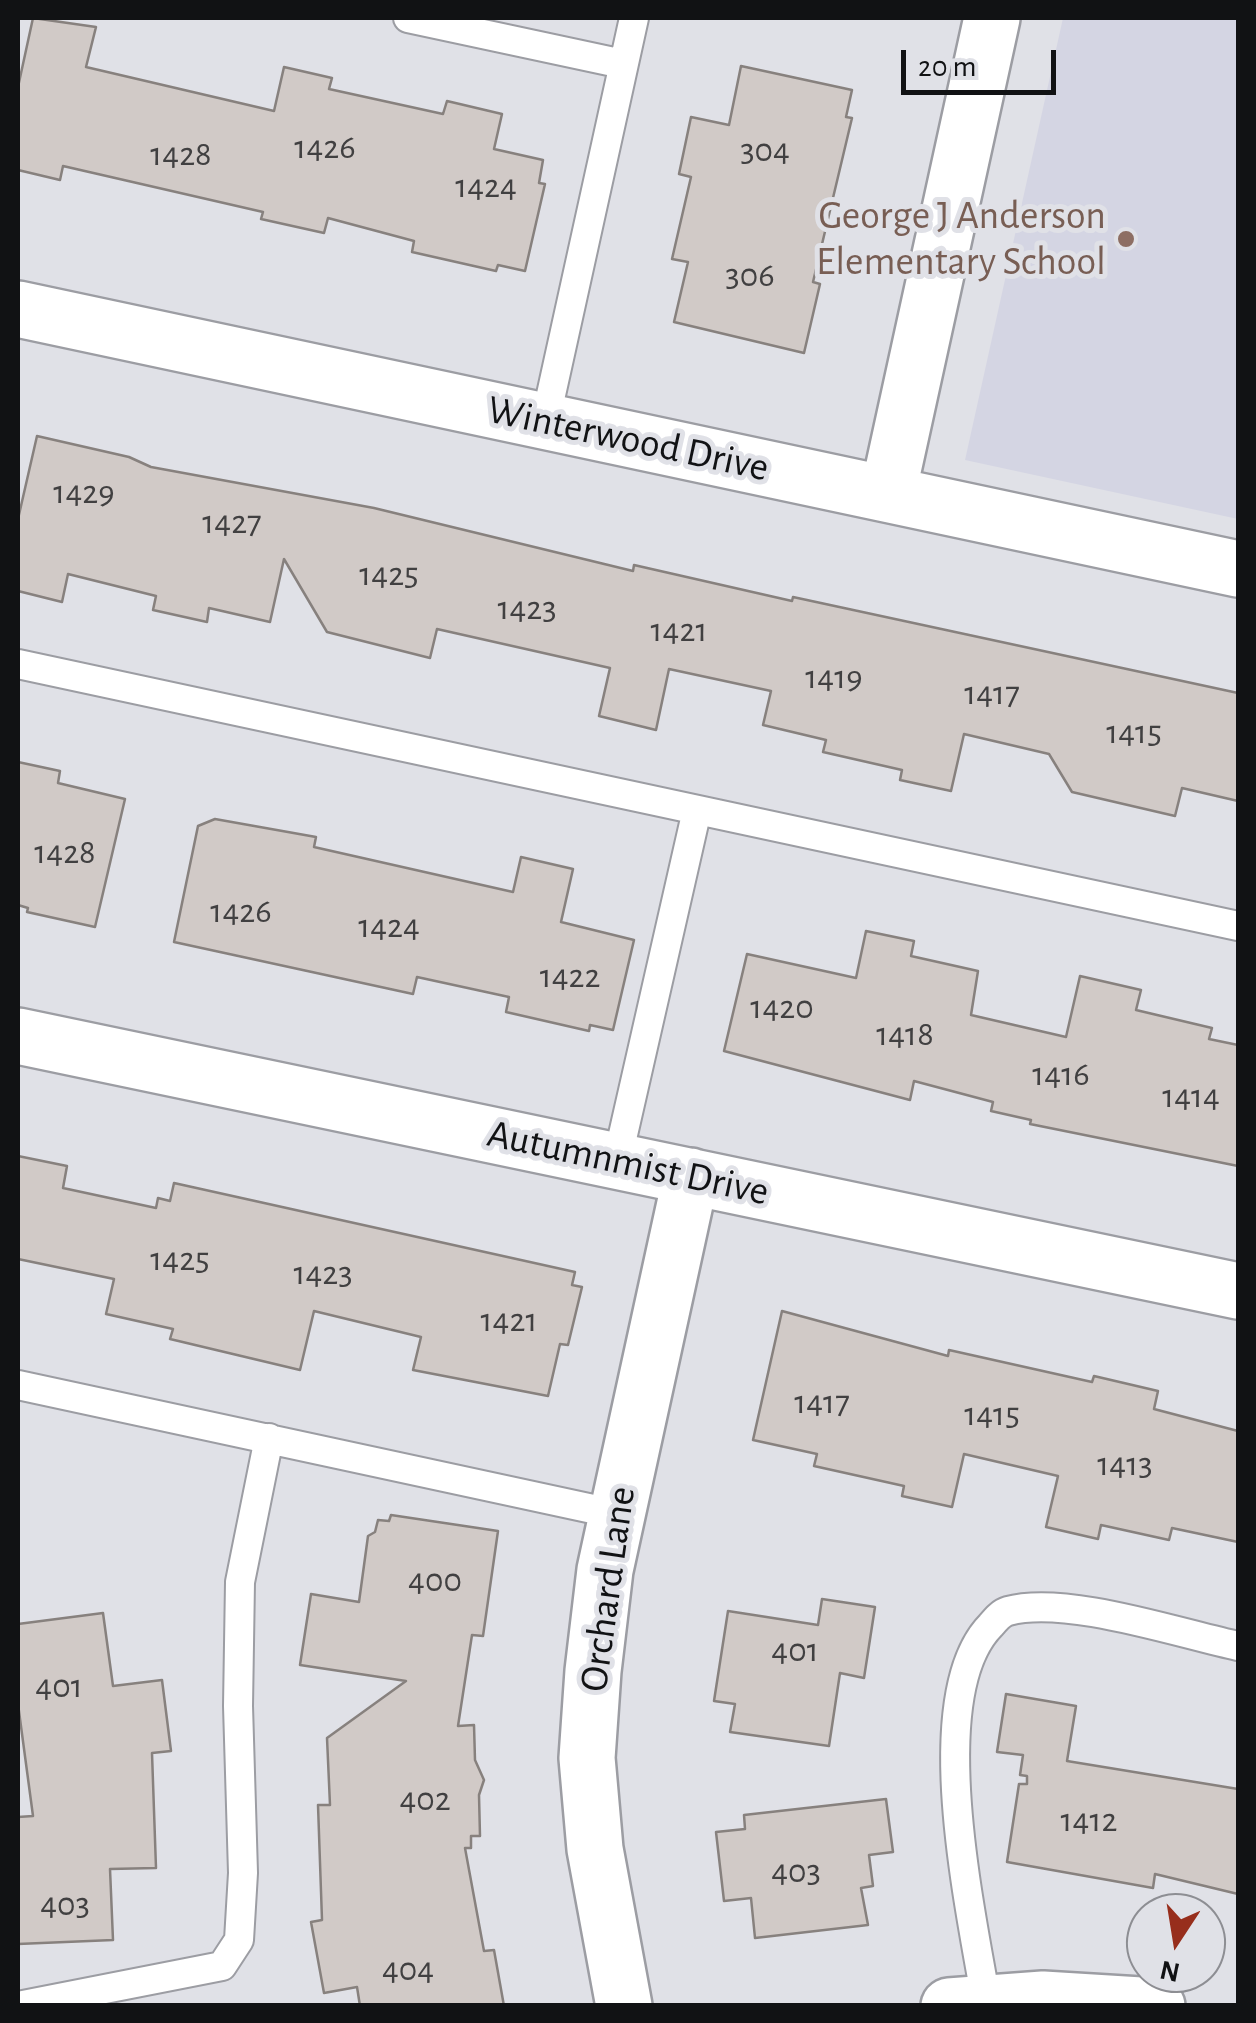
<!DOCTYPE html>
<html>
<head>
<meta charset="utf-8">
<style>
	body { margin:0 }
	#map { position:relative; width:1256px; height:2023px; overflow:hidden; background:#e0e1e7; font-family:"Alegreya Sans",sans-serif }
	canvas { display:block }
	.frame { position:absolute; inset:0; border:20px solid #111214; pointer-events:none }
	.north { position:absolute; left:1126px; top:1893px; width:100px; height:100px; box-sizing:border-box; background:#e0e1e7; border:2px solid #8d8e93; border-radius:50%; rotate:192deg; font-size:28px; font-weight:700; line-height:40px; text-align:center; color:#111214 }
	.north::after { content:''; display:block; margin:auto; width:35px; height:45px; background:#972e1c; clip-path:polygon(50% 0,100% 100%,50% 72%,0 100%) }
	.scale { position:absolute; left:901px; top:50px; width:155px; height:45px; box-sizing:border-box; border:5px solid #111214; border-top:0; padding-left:12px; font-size:30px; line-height:35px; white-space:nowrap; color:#111214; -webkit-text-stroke:8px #e0e1e7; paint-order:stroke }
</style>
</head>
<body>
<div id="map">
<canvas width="1256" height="2023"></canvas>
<div class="frame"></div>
<div class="north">N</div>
<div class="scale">20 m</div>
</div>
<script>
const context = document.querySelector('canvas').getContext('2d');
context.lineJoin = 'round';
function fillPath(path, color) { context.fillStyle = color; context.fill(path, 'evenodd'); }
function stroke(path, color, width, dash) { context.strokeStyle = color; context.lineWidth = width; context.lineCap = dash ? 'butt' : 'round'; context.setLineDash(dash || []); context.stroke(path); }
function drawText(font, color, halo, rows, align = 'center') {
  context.font = font + ' "Alegreya Sans",sans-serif'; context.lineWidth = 10; context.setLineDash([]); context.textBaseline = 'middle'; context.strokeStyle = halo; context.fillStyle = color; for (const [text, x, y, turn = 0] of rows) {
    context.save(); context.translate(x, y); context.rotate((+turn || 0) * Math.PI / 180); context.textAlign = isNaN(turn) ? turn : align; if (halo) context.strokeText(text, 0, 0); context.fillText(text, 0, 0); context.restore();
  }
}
fillPath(new Path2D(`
	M1063,18H1238V519L965,460Z`), '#d4d5e3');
const building = new Path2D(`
	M33,18L96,27L86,67L274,111L284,67L332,78L329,89L443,114L447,101L502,114L494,149L543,160L539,183L545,184L525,271L498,265L496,271L412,252L414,241L328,218L324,233L261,219L263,212L63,166L60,180L18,170V87Z
	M741,66L852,90L846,117L852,118L813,282L820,284L804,353L674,322L688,262L672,259L691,177L679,174L691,117L729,125Z
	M37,436L129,457L151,467L374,508L633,571L634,565L792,601L793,597L1238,693V801L1182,788L1175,816L1072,792L1049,754L964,734L951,791L900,780L902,770L823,752L826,740L763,725L771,691L669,669L656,730L599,716L610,668L437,629L430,658L327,632L284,559L270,622L209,608L207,622L153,610L156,596L68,574L62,602L18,591V519Z
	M18,762L60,771L58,783L125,799L95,927L27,912L28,908L18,905Z
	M215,819L316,837L314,847L513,892L521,857L573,869L561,922L634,940L613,1030L590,1025L589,1031L506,1012L509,997L417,977L413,994L174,942L198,826Z
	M866,931L914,941L911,956L978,971L971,1015L1066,1037L1080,976L1141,990L1136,1010L1212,1028L1209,1039L1238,1045V1166L1030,1124L1031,1120L991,1111L993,1102L914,1081L910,1100L724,1051L747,954L856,978Z
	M18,1156L67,1166L63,1188L156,1208L158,1198L170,1201L174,1183L575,1272L572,1285L582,1287L568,1345L560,1344L548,1396L413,1370L421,1337L314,1311L300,1370L170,1339L173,1329L106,1314L114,1279L18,1259Z
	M782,1311L948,1356L949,1350L1092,1382L1094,1376L1158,1391L1154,1409L1238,1431V1542L1172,1528L1169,1540L1101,1525L1098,1539L1046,1527L1058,1476L964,1454L952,1507L902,1496L904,1486L814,1466L817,1454L753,1440Z
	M391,1515L498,1531L483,1636L472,1635L458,1726L474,1725L475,1760L484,1780L479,1795L480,1836H471V1848H465L484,1951L494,1950L504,2006H360L357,1987L324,1993L311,1922L322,1920L318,1805H330L327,1738L406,1681L300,1665L311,1594L359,1602L368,1536L375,1532L378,1520L389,1521Z
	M822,1599L875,1607L864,1678L840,1673L829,1746L730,1732L735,1704L714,1701L728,1611L818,1625Z
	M103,1613L113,1686L162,1680L171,1751L152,1753L156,1868L110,1869L113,1940L18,1944V1817L33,1816L18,1704V1624Z
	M1006,1694L1076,1706L1067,1761L1238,1789V1894L1155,1874L1153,1888L1007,1862L1019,1784H1027V1776L1020,1775L1023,1755L997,1752Z
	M886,1799L893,1852L869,1855L873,1886L861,1888L868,1925L755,1938L751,1898L724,1901L716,1832L745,1829L744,1815Z`);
fillPath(building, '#d1cac7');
stroke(building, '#87817e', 2.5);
const service = new Path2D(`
	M408,18L623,64
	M545,422L634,18
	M18,664L1238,926
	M617,1161L697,810
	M18,1385L616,1514
	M986,2001C971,1910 922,1695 991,1625C996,1619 1001,1613 1008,1611C1065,1595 1178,1633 1238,1646
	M18,2006L222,1966L239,1940L243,1873L238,1706L240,1582L269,1438`);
const minor = new Path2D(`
	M18,309L1238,569
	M888,493L992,18
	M18,1036L1238,1291
	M624,2006L595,1849L587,1758L593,1671L605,1570L691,1176
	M949,2006L1043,1999L1157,2006`);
stroke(service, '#9c9da3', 32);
stroke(minor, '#9c9da3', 60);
stroke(service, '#fff', 28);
stroke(minor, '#fff', 55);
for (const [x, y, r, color] of [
	[1126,239,10,"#8d6e63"]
]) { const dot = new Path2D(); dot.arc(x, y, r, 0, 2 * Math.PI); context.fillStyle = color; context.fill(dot); stroke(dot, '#e0e1e7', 4); }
drawText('35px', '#414041', null, [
	["1426",325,147],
	["304",765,150],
	["1428",181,154],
	["1424",486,186],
	["306",750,275],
	["1429",84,492],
	["1427",232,522],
	["1425",389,574],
	["1423",527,608],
	["1421",679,630],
	["1419",834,677],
	["1417",992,693],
	["1415",1134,732],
	["1428",65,852],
	["1426",241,911],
	["1424",389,926],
	["1422",570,976],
	["1420",782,1007],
	["1418",905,1034],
	["1416",1061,1074],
	["1414",1191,1096],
	["1425",180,1259],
	["1423",323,1273],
	["1421",509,1320],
	["1417",822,1402],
	["1415",992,1414],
	["1413",1125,1464],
	["400",435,1580],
	["401",795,1650],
	["401",59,1686],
	["402",425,1799],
	["1412",1089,1820],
	["403",796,1871],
	["403",65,1904],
	["404",408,1969]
]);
drawText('40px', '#785e54', '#e0e1e7', [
	["George J Anderson",1106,216],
	["Elementary School",1106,262]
], 'right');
drawText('40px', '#111214', '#e0e1e7', [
	["Winterwood Drive",628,439,12],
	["Autumnmist Drive",628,1163,12],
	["Orchard Lane",608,1589,-82]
]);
</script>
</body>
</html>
